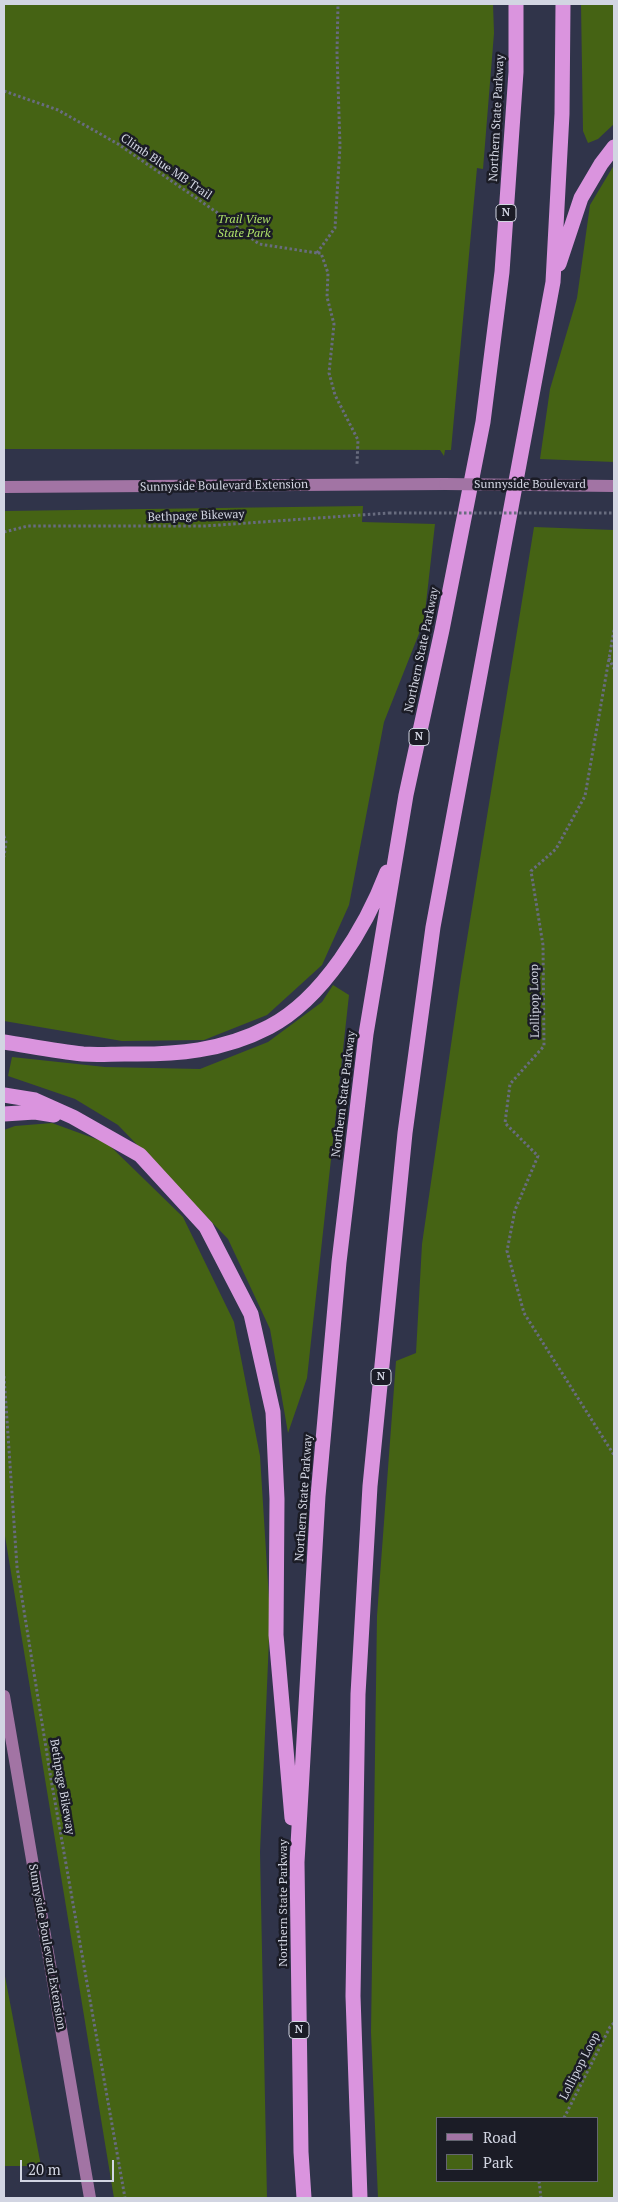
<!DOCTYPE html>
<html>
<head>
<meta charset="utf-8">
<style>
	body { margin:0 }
	#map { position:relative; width:618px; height:2202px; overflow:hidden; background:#30344a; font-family:"PT Serif",serif }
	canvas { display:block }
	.frame { position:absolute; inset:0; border:5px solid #d2d5e2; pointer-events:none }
	.legend { position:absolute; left:436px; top:2117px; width:162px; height:65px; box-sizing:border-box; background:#1b1c26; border:1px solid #646671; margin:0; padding:6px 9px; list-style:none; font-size:15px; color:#d2d5e2 }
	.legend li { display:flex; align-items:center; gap:10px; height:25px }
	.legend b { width:25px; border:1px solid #646671 }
	.scale { position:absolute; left:20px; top:2160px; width:94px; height:22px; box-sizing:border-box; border:2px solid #d2d5e2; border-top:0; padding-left:6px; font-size:15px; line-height:18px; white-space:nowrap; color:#d2d5e2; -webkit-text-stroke:4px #1b1c26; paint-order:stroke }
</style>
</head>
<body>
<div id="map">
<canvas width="618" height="2202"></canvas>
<div class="frame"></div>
<ul class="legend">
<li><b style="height:6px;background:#a274a4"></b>Road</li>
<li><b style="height:14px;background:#456314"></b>Park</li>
</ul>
<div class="scale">20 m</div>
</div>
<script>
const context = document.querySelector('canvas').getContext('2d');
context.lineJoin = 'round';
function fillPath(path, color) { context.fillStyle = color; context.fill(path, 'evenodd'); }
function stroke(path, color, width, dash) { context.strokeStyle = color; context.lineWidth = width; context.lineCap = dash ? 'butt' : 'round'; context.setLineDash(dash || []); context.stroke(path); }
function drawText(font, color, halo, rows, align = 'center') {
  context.font = font + ' "PT Serif",serif'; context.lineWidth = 5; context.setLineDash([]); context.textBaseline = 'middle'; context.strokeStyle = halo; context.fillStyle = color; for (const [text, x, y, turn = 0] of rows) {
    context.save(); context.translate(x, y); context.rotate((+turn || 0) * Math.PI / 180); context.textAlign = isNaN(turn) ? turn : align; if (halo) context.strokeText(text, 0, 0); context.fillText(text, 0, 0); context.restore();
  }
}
fillPath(new Path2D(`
	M4,4H493L494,33L483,169L477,168L451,450H445L444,456L440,450L4,449Z
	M581,4H614V124L598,139L588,143L583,131Z
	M614,165V462L540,459L550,389L577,298L590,205Z
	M363,506L362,522L435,524L424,621L384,722L349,905L322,965L267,1015L204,1040L122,1041L4,1021V511Z
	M534,527L614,530V2198H378L371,2032L377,1616L396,1361L416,1353L422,1244L461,976ZM437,2118H597V2181H437Z
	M333,985L349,995L307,1378L288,1433L270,1329L228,1239L118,1125L75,1099L8,1076L12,1057L105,1067L200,1069L268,1042L322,1002Z
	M52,1123L107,1143L183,1217L234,1322L260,1456L270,1615L260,1852L267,2198H114L4,1530V1130L15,1126Z
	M4,1971L41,2166H4Z`), '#456314');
stroke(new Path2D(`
	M4,91L58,110L118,144L225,218L259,244L317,253
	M317,253L335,228L340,146L337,53L338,4
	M318,253H321L328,273L327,297L334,324L329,373L335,395L358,440L357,464
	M4,532L28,526H205L389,513
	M614,630L585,796L556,849L531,871L543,945L544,1046L510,1084L505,1123L538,1156L515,1210L507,1251L524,1313L614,1455
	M609,658L614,669
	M4,836L6,842L4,857
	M4,1376L17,1567L51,1779L125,2198
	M564,2118L610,2027L614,2023
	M539,2181L541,2198`), '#686c7f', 3, [2.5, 2.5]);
stroke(new Path2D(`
	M4,487L445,484
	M4,1696L90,2198`), '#a274a4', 12);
stroke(new Path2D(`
	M559,264L581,198L601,164L614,147
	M4,1042C30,1046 56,1051 83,1054C97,1055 111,1054 125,1054C176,1055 223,1051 269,1027C323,999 366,927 387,872
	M4,1095L35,1100L73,1117L140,1155L206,1227L251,1314L273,1412L277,1499L276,1635L292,1818
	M4,1114L35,1112L54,1115
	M304,2198L301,2152L297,1862L318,1496L339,1262L366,1034L406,795L442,630L483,422L502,272L516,72V4
	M360,2198L353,1996L358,1694L370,1486L405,1133L433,927L553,282L562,114L563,4`), '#da94de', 15);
stroke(new Path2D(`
	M389,513H614`), '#686c7f', 3, [2.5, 2.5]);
stroke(new Path2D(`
	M445,484L614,486`), '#a274a4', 12);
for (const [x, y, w] of [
	[506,213,20],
	[419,737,20],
	[381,1377,20],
	[299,2030,20]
]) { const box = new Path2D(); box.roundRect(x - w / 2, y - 8.5, w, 17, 4); context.fillStyle = '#1b1c26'; context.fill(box); stroke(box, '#d2d5e2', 1); }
drawText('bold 11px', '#d2d5e2', null, [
	["N",506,213],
	["N",419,737],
	["N",381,1377],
	["N",299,2030]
]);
drawText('12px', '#d2d5e2', '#1b1c26', [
	["Northern State Parkway",497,118,-87],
	["Climb Blue MB Trail",166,167,34],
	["Sunnyside Boulevard",530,485],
	["Sunnyside Boulevard Extension",224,486,-1],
	["Bethpage Bikeway",196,516,-2],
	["Northern State Parkway",422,650,-78],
	["Lollipop Loop",535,1001,-91],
	["Northern State Parkway",344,1094,-83],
	["Northern State Parkway",304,1498,-86],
	["Bethpage Bikeway",62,1787,80],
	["Northern State Parkway",284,1903,-90],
	["Sunnyside Boulevard Extension",47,1947,80],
	["Lollipop Loop",580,2066,-63]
]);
drawText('italic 12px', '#aee169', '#1b1c26', [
	["Trail View",244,220],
	["State Park",244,234]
]);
</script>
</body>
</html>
